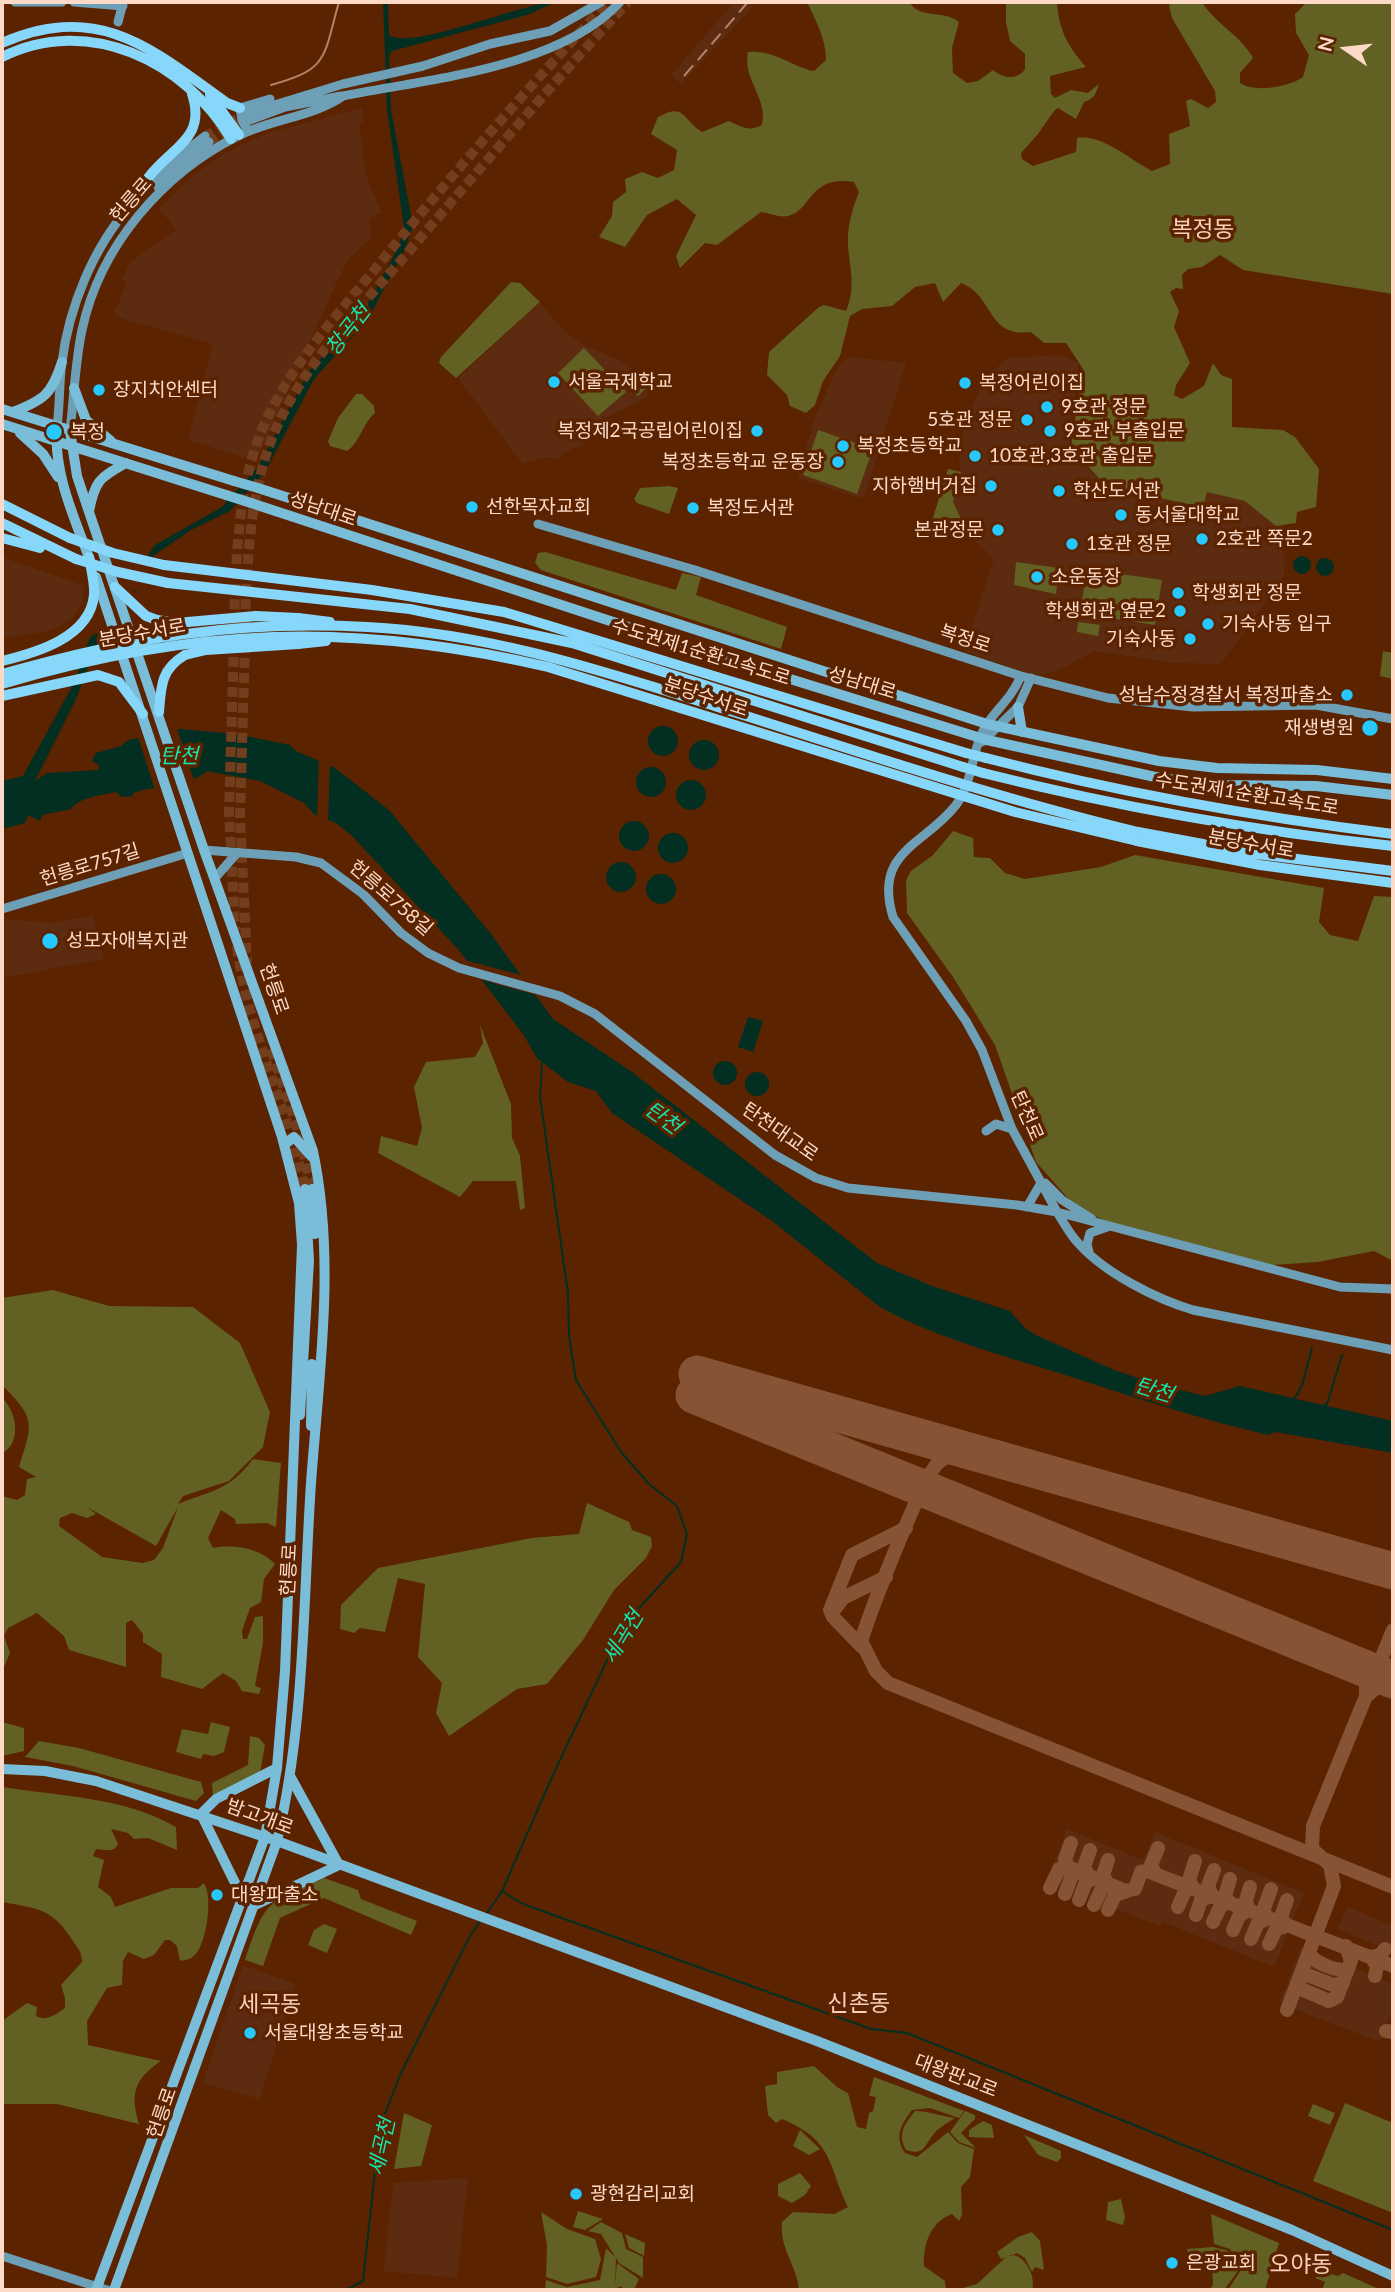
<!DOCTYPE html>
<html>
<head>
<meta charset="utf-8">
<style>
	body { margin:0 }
	#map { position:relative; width:1395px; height:2292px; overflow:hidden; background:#5b2300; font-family:Lato,sans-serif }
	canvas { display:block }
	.frame { position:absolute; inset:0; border:4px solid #fddac8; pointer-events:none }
	.north { position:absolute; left:1311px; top:14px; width:70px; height:70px; -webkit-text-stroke:5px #5b2300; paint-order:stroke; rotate:284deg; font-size:19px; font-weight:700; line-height:28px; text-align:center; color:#fddac8 }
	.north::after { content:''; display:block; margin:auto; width:24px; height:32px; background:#fddac8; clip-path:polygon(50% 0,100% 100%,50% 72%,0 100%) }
</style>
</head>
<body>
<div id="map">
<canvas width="1395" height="2292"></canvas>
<div class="frame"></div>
<div class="north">N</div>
</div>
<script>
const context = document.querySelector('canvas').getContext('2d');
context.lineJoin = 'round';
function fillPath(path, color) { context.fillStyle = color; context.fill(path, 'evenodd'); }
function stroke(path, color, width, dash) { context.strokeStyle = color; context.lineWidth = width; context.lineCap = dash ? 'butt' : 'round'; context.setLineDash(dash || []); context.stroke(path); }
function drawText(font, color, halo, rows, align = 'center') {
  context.font = font + ' Lato,"Noto Sans KR",sans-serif'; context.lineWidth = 7; context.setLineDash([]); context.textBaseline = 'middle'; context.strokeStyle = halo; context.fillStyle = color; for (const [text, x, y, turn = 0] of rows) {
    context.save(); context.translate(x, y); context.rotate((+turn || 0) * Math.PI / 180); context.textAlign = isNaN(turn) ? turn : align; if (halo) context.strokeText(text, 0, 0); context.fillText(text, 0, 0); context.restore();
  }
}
fillPath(new Path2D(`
	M734,2H757L681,84L671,75Z
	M362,108L364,122L359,123L366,175L381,212L369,220L372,237L349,259L339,277L256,461L188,440L213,344L120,318L114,313L127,283L122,279L130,262L176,230L159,208L195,174L225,153L268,133Z
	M540,303L562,329L582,344L625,363L651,386L646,398L581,430L584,444L563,453L559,460L545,457L523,464L458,378Z
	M1059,355L1079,363L1069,445L1107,487L1231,491L1283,514L1284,576L1221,664L1173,663L1095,651L1057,671L1036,676L964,651L994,559L968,533L953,502L961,472L959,462L965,421L986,377L1008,358Z
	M850,357L906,363L865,495L859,498L799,478L798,474L815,418L838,366Z
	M2,557L84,586L83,601L71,620L49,631L2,638Z
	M93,915L104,959L2,978V919L55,923Z
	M1067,1829L1143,1860L1155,1832L1304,1893L1274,1967L1163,1922L1160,1926L1046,1882Z
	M1347,1907L1393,1926V1952L1338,1929Z
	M1301,1947L1393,1984V2010L1380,2042L1279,2003Z
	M243,1965L295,1984L260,2099L203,2083Z
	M468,2178L457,2278L384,2271L393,2183Z`), '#5d2c10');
fillPath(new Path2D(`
	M807,2H909C921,20 943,9 959,22L952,48L953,73L967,83L978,81L993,70C1002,78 1017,81 1025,69V54L1010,41L1006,22V2H1057C1059,30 1067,45 1086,67L1050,76L1051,94L1055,98L1071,90L1088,93L1099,84C1096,94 1094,99 1084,102L1076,119L1058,108L1054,111L1038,134L1021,153L1022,159L1033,166L1076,152L1077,138C1103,134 1130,160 1152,171L1170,164L1169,134L1190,126L1186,101L1191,99L1208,108L1216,102L1215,91L1172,18L1169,6L1171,2H1202C1215,24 1241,35 1253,58L1240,73V83C1255,93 1289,87 1303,77L1309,55L1296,33L1295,14L1307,2H1393V294L1243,270L1220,255L1202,267L1188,269L1182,275L1183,289L1176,288L1170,292L1179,311L1174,327L1190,363L1176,385L1174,395L1182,399L1204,386L1213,363L1221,375L1232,379V427L1283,430L1295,437L1319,469L1316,507L1297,512L1296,523L1276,526L1245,501L1207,492L1203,507L1107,487L1071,447L1083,369L1066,343H1044L1031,332C986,338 995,296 961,283L943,302L935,283L915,287L892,306L862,309L850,316L840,356L823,381L815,405L806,413L790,406L787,395L767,375L769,352L819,307L824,305L846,311C856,288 850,270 848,246C847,227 852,210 859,192L854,182C808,175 812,211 788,216C781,218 769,213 761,212L717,245L705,243L680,268L676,256L696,215L677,199L647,215L625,247L599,237L612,216L613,202L626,192L625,179L642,172L658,178L674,170L677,150L651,134L658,117C685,102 682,119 702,132L729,121C742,127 749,132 762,125C768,97 742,80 748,52C774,49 790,66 814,71L826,60C826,39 816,21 807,2Z
	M511,282L520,283L540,302L456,378L439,363L441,357Z
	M584,348L626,392L598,416L558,373Z
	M630,371L647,387L638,396L621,380Z
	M356,394H362L374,406L375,413C363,423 359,444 347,451L330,446L328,441L338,418Z
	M818,430L873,449L857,494L803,475Z
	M948,469L961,472L953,502L968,533L932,521Z
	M669,486L678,488L669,514L637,503L634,499L640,488Z
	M545,552L676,590L682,573L701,577L696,595L787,627L781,649L541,570L535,563L538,553Z
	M1016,562L1059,568L1056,594L1014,585Z
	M1087,569L1162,580L1155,625L1080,613Z
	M1078,622L1100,625L1098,636L1077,632Z
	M1383,651L1393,653V679L1380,676Z
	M953,831L973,838L974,857L990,858L1005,873L1025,879L1101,867L1135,855L1324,888L1319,922L1330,935L1358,941L1374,896L1393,897V1261L1374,1251L1318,1262L1272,1265L1114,1226L1073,1204L1036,1162L995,1045L953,977L907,913L906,880L911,871L933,855Z
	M480,1025L511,1104L512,1138L520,1156L525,1208L520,1210L516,1181H473L460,1197L378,1153L381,1136L417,1146L422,1128L414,1087L426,1062L475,1057L483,1043Z
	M53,1290L109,1306L193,1307L240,1343L270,1412L263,1447L229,1481L183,1496L178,1504C212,1490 229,1491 253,1459L281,1463L276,1527L267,1523L236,1524L235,1519L221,1510L208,1538L213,1548C234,1544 260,1548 275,1564L264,1579L261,1602L250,1608L242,1631L243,1639H247L255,1617L263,1616V1643L255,1686L261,1688L259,1694L242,1691L236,1681L223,1673L202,1689L161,1677L162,1654L143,1642V1634L132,1620L126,1623V1667L69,1650L64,1636L37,1613L8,1628L4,1636L10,1653L2,1672V1496L17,1500L25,1495L27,1479L36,1477L19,1467C33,1423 36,1419 2,1385V1298ZM87,1507L156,1546L178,1507L163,1548L154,1560L143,1563L102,1557L59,1526L60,1518L72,1513L87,1518L96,1514Z
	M2,1398C17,1411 22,1444 2,1453Z
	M587,1503L629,1522L632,1530L651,1537L652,1546L646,1558L614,1590L583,1640L547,1684L517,1689L449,1736L436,1713L442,1683L418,1657L425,1584L398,1578L385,1632L360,1628L354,1633L340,1629L341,1605L378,1568L532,1538L579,1534Z
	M2,1722L24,1728V1751L2,1756Z
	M211,1722L230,1727L224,1752L214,1756L203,1754L201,1759L176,1752L182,1729L208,1734Z
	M250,1736L259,1738L265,1745L260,1773L213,1798L212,1783L248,1765Z
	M39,1741L79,1748L201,1782L204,1793L196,1801L73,1766L25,1757Z
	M2,1787C58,1796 125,1797 176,1827L177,1850L148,1838L134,1839L128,1833L111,1829L118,1844C113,1854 105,1849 96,1849L93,1856L104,1860L98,1887L111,1897L115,1907L171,1888H198L204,1883C213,1897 207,1942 195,1955C191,1959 186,1960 180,1961L177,1946L170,1940H165L154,1955L144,1959L128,1952L123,1961L122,1985L107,1988L87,2021L88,2045L161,2061C134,2079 130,2094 139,2124L57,2104H2V2021L27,2003L37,2007L36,2016C47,2022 56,2014 65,2008V1998L61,1985L82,1962C82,1952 78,1949 73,1941C52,1908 39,1909 2,1902Z
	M324,1878L358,1890L361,1899L417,1921L411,1935L324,1898L280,1918L263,1966L245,1960C266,1897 267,1905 324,1878Z
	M324,1924L337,1929L327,1953L308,1945L314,1930Z
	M814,2066L837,2087L848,2093L857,2127L866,2129L869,2113L873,2111L876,2097L869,2096L874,2077L964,2111L959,2118L930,2108L912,2110C901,2125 894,2136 905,2153L917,2157L948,2132L958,2143L974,2149L970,2177L961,2187L962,2215L959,2221L952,2214C930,2222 923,2245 924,2266L945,2281L946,2290H799C797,2265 779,2248 782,2222L793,2212L834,2214L848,2207C827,2163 834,2141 782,2119L776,2123L768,2115L765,2086L777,2084V2072Z
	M1345,2103L1393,2123V2213L1313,2181Z
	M1313,2104L1335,2113L1330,2125L1308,2116Z
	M915,2111C929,2111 940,2116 955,2118C947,2123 937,2129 932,2136C923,2149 923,2155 906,2150C897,2134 904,2125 915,2111Z
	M965,2111L975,2115V2119L961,2133L976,2148L959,2142L950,2132Z
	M404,2113L432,2125L421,2166L394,2169Z
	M983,2121L992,2125L994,2138L969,2137V2130Z
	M800,2130L820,2149L809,2155L793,2146Z
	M1024,2135L1061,2151V2158L1057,2162L1038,2155Z
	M800,2173L811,2186L805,2195L792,2203L778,2196V2184Z
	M1121,2199L1125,2217L1123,2225L1106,2220L1108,2202Z
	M578,2211L603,2219L585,2230L573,2227Z
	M541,2212L567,2229L595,2239L601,2259L596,2277L567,2284L546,2277L547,2245Z
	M1211,2214L1279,2243L1265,2290H1228L1241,2270L1230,2249L1214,2244Z
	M601,2222L622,2233L626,2249L643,2257V2278L619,2263L601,2234L588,2231Z
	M1032,2232L1040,2241L1044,2270L1035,2267L1032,2272L1025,2258L1017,2253L1001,2259L997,2252L1018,2237Z
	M625,2234L645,2243L644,2256L629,2248Z
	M1213,2247L1229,2251L1238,2271L1224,2290H1209L1213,2285L1212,2267L1207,2262H1191L1187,2249Z
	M606,2248L616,2258L615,2286L617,2263L639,2279L634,2290H624L621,2286L614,2290H545L546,2280L567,2287L600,2280Z
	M1014,2255C1027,2259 1036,2277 1032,2290H956L977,2284L1006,2257Z
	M1324,2272L1338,2276L1343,2273L1381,2290H1322L1325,2282L1315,2278Z`), '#626022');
fillPath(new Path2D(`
	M383,2H388L389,35C413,51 523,2 556,2L527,15L392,51L389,56L391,110L413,226L405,249L367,321L314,379L265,472L230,511L191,530L153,556L135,593L129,583L155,545L222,507L258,467L309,371L361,316L398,248L404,227L387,110Z
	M1293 565a9 9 0 1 1 18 0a9 9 0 1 1-18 0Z
	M1316 567a9 9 0 1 1 18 0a9 9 0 1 1-18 0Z
	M97,633L99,638L76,699L35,781L47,773L98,770L99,765L92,761L96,753L121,746L128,740L180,729L236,734L290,745L296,751L335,768L389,810L491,934L553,1019L632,1072L877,1263L932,1286L1010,1311L1026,1329L1036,1335L1114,1370L1156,1384L1205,1396L1240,1386L1393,1421V1453L1276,1432L1268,1435C1196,1418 1127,1395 1056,1372C998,1354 934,1337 880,1307L772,1221L612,1113L596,1091L568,1082L537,1058L523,1034L457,948L352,836L336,823L315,815L304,803L260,781L207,771C189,787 156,785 133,793V796L122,797L116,792C102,795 80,797 71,809L42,815L40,821L28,815L25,823L2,829V781L23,776L75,681L90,637Z
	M648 741a15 15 0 1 1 30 0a15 15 0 1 1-30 0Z
	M689 755a15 15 0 1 1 30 0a15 15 0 1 1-30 0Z
	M636 782a15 15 0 1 1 30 0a15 15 0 1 1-30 0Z
	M676 795a15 15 0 1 1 30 0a15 15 0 1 1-30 0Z
	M619 836a15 15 0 1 1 30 0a15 15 0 1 1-30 0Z
	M658 848a15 15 0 1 1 30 0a15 15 0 1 1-30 0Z
	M606 877a15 15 0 1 1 30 0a15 15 0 1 1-30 0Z
	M646 889a15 15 0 1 1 30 0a15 15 0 1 1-30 0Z
	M748,1017L763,1021L753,1052L738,1047Z
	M713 1073a12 12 0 1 1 24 0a12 12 0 1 1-24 0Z
	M745 1084a12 12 0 1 1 24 0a12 12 0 1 1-24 0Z`), '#022f22');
fillPath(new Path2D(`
	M144,554L156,558L141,591L128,590L126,581Z
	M176,726L195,783L155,790L137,734Z
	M319,756L330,761L328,824L317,820Z
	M461,959L525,976L539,996L475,978Z`), '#5b2300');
stroke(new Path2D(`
	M1294,1400L1302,1385L1312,1348
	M1323,1406L1327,1404L1342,1355
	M503,1892L523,1904L871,2029L907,2033L1393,2230
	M487,1913L502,1891L552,1777L609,1656L630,1618L681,1562L687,1534L677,1506L649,1484L621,1452L576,1380L569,1336L568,1293L540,1097L542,1062
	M346,2290L363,2281L377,2153L385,2114L400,2075L470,1936L481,1920`), '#022f22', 2);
stroke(new Path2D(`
	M975,1453C962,1453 950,1453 939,1462C922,1476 870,1613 861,1641L876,1671L888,1683L1393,1887
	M1366,1564L1393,1581
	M834,1610L843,1598L886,1577
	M862,1647L833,1617L830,1610L852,1555L906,1528
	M1353,1664L1366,1682V1696
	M1369,1694L1382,1682H1393
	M1071,1843L1065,1859L1068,1867L1125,1891L1135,1889L1141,1872L1147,1871L1393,1966
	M1155,1873L1151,1865L1158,1848
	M1088,1875L1084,1867L1090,1850
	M1107,1883L1103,1875L1108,1860
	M1050,1888L1059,1869L1068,1867
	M1065,1894L1072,1875L1080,1872
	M1079,1900L1086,1882L1094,1878
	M1094,1905L1103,1886L1112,1885
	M1178,1907L1185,1891L1193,1888L1189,1880L1195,1861
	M1108,1910L1115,1895L1127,1891
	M1196,1915L1201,1900L1212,1896L1208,1886L1214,1870
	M1213,1922L1221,1905L1229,1903L1225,1896L1230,1879
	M1233,1930L1239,1916L1248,1910L1246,1900L1250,1887
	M1251,1939L1258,1923L1268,1918L1263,1911L1271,1889
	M1269,1944L1276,1929L1286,1926L1281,1917L1287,1900
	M1309,1953C1314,1963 1337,1972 1348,1969
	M1303,1968L1305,1974L1333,1985L1343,1983
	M1375,1976L1377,1966L1371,1957L1380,1955L1385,1949
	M1298,1981L1301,1989L1329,2001L1337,1997L1351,1961L1346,1946
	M1287,2010L1334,1886L1330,1865L1312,1849L1313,1826L1393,1630
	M1386,2031L1393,2032`), '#865435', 14);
stroke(new Path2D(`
	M697,1374L1393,1571
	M694,1395L1393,1680`), '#865435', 37);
stroke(new Path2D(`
	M205,136L245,114
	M209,142L250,120`), '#733e1e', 9, [9, 4.5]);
stroke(new Path2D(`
	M234,624C236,564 237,497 258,440C281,377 329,325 371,274C447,180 526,90 608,2
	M245,624C247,562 250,488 275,431C303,365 358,310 404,257C478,171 551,85 628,2
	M234,642L229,812L235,931
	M245,643L240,816L247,963
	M237,946C247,1030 288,1106 305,1189
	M271,1049L299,1134L312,1189`), '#733e1e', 10, [10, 5]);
stroke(new Path2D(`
	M15,2H62
	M74,2L123,6
	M118,22L123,3
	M245,114L343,84L423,66L490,44L550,31L601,2
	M250,120L285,107L341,96
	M248,131L242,120L240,108L270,99
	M158,187L175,168L209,142
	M144,191L165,167L205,136
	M57,426C60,405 59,383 62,362C69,307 93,248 130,206
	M70,431C74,397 75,363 82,330C100,246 162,174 238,136C271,119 313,117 343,96C428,79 560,68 620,2
	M538,524L695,570L1021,676L1108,698L1193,707L1316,705L1393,719
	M1021,676C1010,700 1000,705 987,724C971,748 974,781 956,805C924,846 873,851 893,917L966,1021L982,1050L1012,1129L1057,1212L1340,1287L1393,1289
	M982,742L1018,707L1031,678
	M204,850L296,857L321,863L363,894L401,933L428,953L459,968L560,996L595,1014L775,1155L816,1178L848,1188L1017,1205L1057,1212C1064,1223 1070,1235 1079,1244C1105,1273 1156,1299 1193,1310L1393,1350
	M215,878L237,853
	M2,909L188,853
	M986,1131L996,1124L1012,1129
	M1045,1183L1062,1200L1092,1219
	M1027,1207L1041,1183
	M1089,1252L1087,1244L1090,1233L1110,1226
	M2,2256L107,2290`), '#6da0b6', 9);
stroke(new Path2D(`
	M74,388L86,420L111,441
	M2,409L234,481
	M13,412C44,400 52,394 62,362
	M2,424L226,495
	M57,426C53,474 75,519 91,563
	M70,431L77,476L89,512L204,850L313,1151C336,1261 319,1373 311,1483C303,1603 305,1723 277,1841L114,2290
	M20,433L43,454L58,477
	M258,488L987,724L1159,761L1217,768L1317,770L1393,779
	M251,503L732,661L987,740L1160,778L1216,785L1316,786L1393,795
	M89,511C95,481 99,478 126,463
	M96,577L282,1137L299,1203L302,1245L285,1671L277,1768L265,1837L96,2290
	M1018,707L1022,732
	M284,1145L294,1137L312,1157
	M312,1189L315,1234
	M300,1415L309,1261L305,1189
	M311,1426L312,1364
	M2,1769L45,1771L96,1781L277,1841L817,2041L1292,2230L1393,2276
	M290,1776L339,1865
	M201,1814L242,1897
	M201,1814L216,1799L277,1768
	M253,1906L339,1865`), '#7abdd9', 10);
stroke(new Path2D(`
	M2,43C99,0 153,50 227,103L240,108
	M2,57C88,14 185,61 231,139
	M210,95L239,135
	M127,210C134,199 140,188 148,178C171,147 207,139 192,94
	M2,504L70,538
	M2,523L76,559
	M2,538L40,548
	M164,565L372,590L504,612L966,753
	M168,583L410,609L572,643L963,767
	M115,587L146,616L157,620
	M298,618L330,622
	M298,644L326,641
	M2,661C35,653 90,638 94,595C95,584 91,569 89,557
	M2,696L98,675L119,682L143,714
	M159,712C161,686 161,669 185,655
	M986,758C1121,793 1256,817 1393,834
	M983,773C1118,807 1254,831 1393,846
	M1138,832L1257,854L1393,871
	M1137,841L1260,865L1393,883`), '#86d7fa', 10);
stroke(new Path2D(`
	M271,85C330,69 323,57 339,2`), '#b1846a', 2);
stroke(new Path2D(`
	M684,76L748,2`), '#b1846a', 2, [14, 7]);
stroke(new Path2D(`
	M234,481L258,488
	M226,495L251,503`), '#7abdd9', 10);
stroke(new Path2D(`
	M70,538L113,553L164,565
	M76,559L118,572L168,583
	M157,620L176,623L256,616L298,618
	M185,655L206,650L298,644
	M2,674C130,638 233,620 367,627C489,633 606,672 721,708C860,752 997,798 1138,832
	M2,684C195,627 352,621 548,667L1015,812L1137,841
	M966,753L986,758
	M963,767L983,773`), '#86d7fa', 10);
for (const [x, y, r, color] of [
	[554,382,7,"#26c9fe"],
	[965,383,7,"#26c9fe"],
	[99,390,7,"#26c9fe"],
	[1047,407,7,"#26c9fe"],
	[1027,420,7,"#26c9fe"],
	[757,431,7,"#26c9fe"],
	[1050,431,7,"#26c9fe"],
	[54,432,9,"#26c9fe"],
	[843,446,7,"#26c9fe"],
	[975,456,7,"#26c9fe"],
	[838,462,7,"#26c9fe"],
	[991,486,7,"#26c9fe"],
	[1059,491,7,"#26c9fe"],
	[472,507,7,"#26c9fe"],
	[693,508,7,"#26c9fe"],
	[1121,515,7,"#26c9fe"],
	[998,530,7,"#26c9fe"],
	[1202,539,7,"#26c9fe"],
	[1072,544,7,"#26c9fe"],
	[1037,577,7,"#26c9fe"],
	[1178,593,7,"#26c9fe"],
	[1180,611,7,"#26c9fe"],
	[1208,624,7,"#26c9fe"],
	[1190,639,7,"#26c9fe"],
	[1347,695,7,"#26c9fe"],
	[1370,728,9,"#26c9fe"],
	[50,941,9,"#26c9fe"],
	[217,1895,7,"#26c9fe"],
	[250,2033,7,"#26c9fe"],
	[576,2194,7,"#26c9fe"],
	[1172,2263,7,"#26c9fe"]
]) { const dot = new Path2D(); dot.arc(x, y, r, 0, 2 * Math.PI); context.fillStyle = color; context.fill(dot); stroke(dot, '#5b2300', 2.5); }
drawText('19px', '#fddac8', '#5b2300', [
	["헌릉로",131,200,-49],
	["성남대로",323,509,19],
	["분당수서로",142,633,-10],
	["복정로",965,639,18],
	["수도권제1순환고속도로",701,652,17],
	["성남대로",862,683,17],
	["분당수서로",706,697,18],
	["수도권제1순환고속도로",1247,794,9],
	["분당수서로",1251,844,10],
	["헌릉로757길",90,865,-17],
	["헌릉로758길",391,898,41],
	["헌릉로",274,989,71],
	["탄천로",1027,1116,66],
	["탄천대교로",780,1132,35],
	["헌릉로",289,1570,-87],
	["밤고개로",260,1817,20],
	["대왕판교로",956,2076,21],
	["헌릉로",162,2113,-71]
]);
drawText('19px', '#fddac8', '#5b2300', [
	["서울국제학교",568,382],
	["복정어린이집",979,383],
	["장지치안센터",113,390],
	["9호관 정문",1061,407],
	["5호관 정문",1013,420,"right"],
	["복정제2국공립어린이집",743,431,"right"],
	["9호관 부출입문",1064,431],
	["복정",70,432],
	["복정초등학교",857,446],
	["10호관,3호관 출입문",989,456],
	["복정초등학교 운동장",824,462,"right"],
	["지하햄버거집",977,486,"right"],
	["학산도서관",1073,491],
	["선한목자교회",486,507],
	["복정도서관",707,508],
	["동서울대학교",1135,515],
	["본관정문",984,530,"right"],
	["2호관 쪽문2",1216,539],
	["1호관 정문",1086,544],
	["소운동장",1051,577],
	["학생회관 정문",1192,593],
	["학생회관 옆문2",1166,611,"right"],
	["기숙사동 입구",1222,624],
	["기숙사동",1176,639,"right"],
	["성남수정경찰서 복정파출소",1333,695,"right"],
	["재생병원",1354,728,"right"],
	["성모자애복지관",66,941],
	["대왕파출소",231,1895],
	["서울대왕초등학교",264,2033],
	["광현감리교회",590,2194],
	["은광교회",1186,2263]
], 'left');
drawText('italic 21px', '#15e4ad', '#5b2300', [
	["창곡천",348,330,-52],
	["탄천",179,756],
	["탄천",663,1118,36],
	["탄천",1154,1390,17],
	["세곡천",623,1637,-59],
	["세곡천",382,2147,-78]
]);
drawText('23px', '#f9ceba', '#5b2300', [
	["복정동",1203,230],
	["신촌동",859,2004],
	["세곡동",270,2005],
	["오야동",1301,2265]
]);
</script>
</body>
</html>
